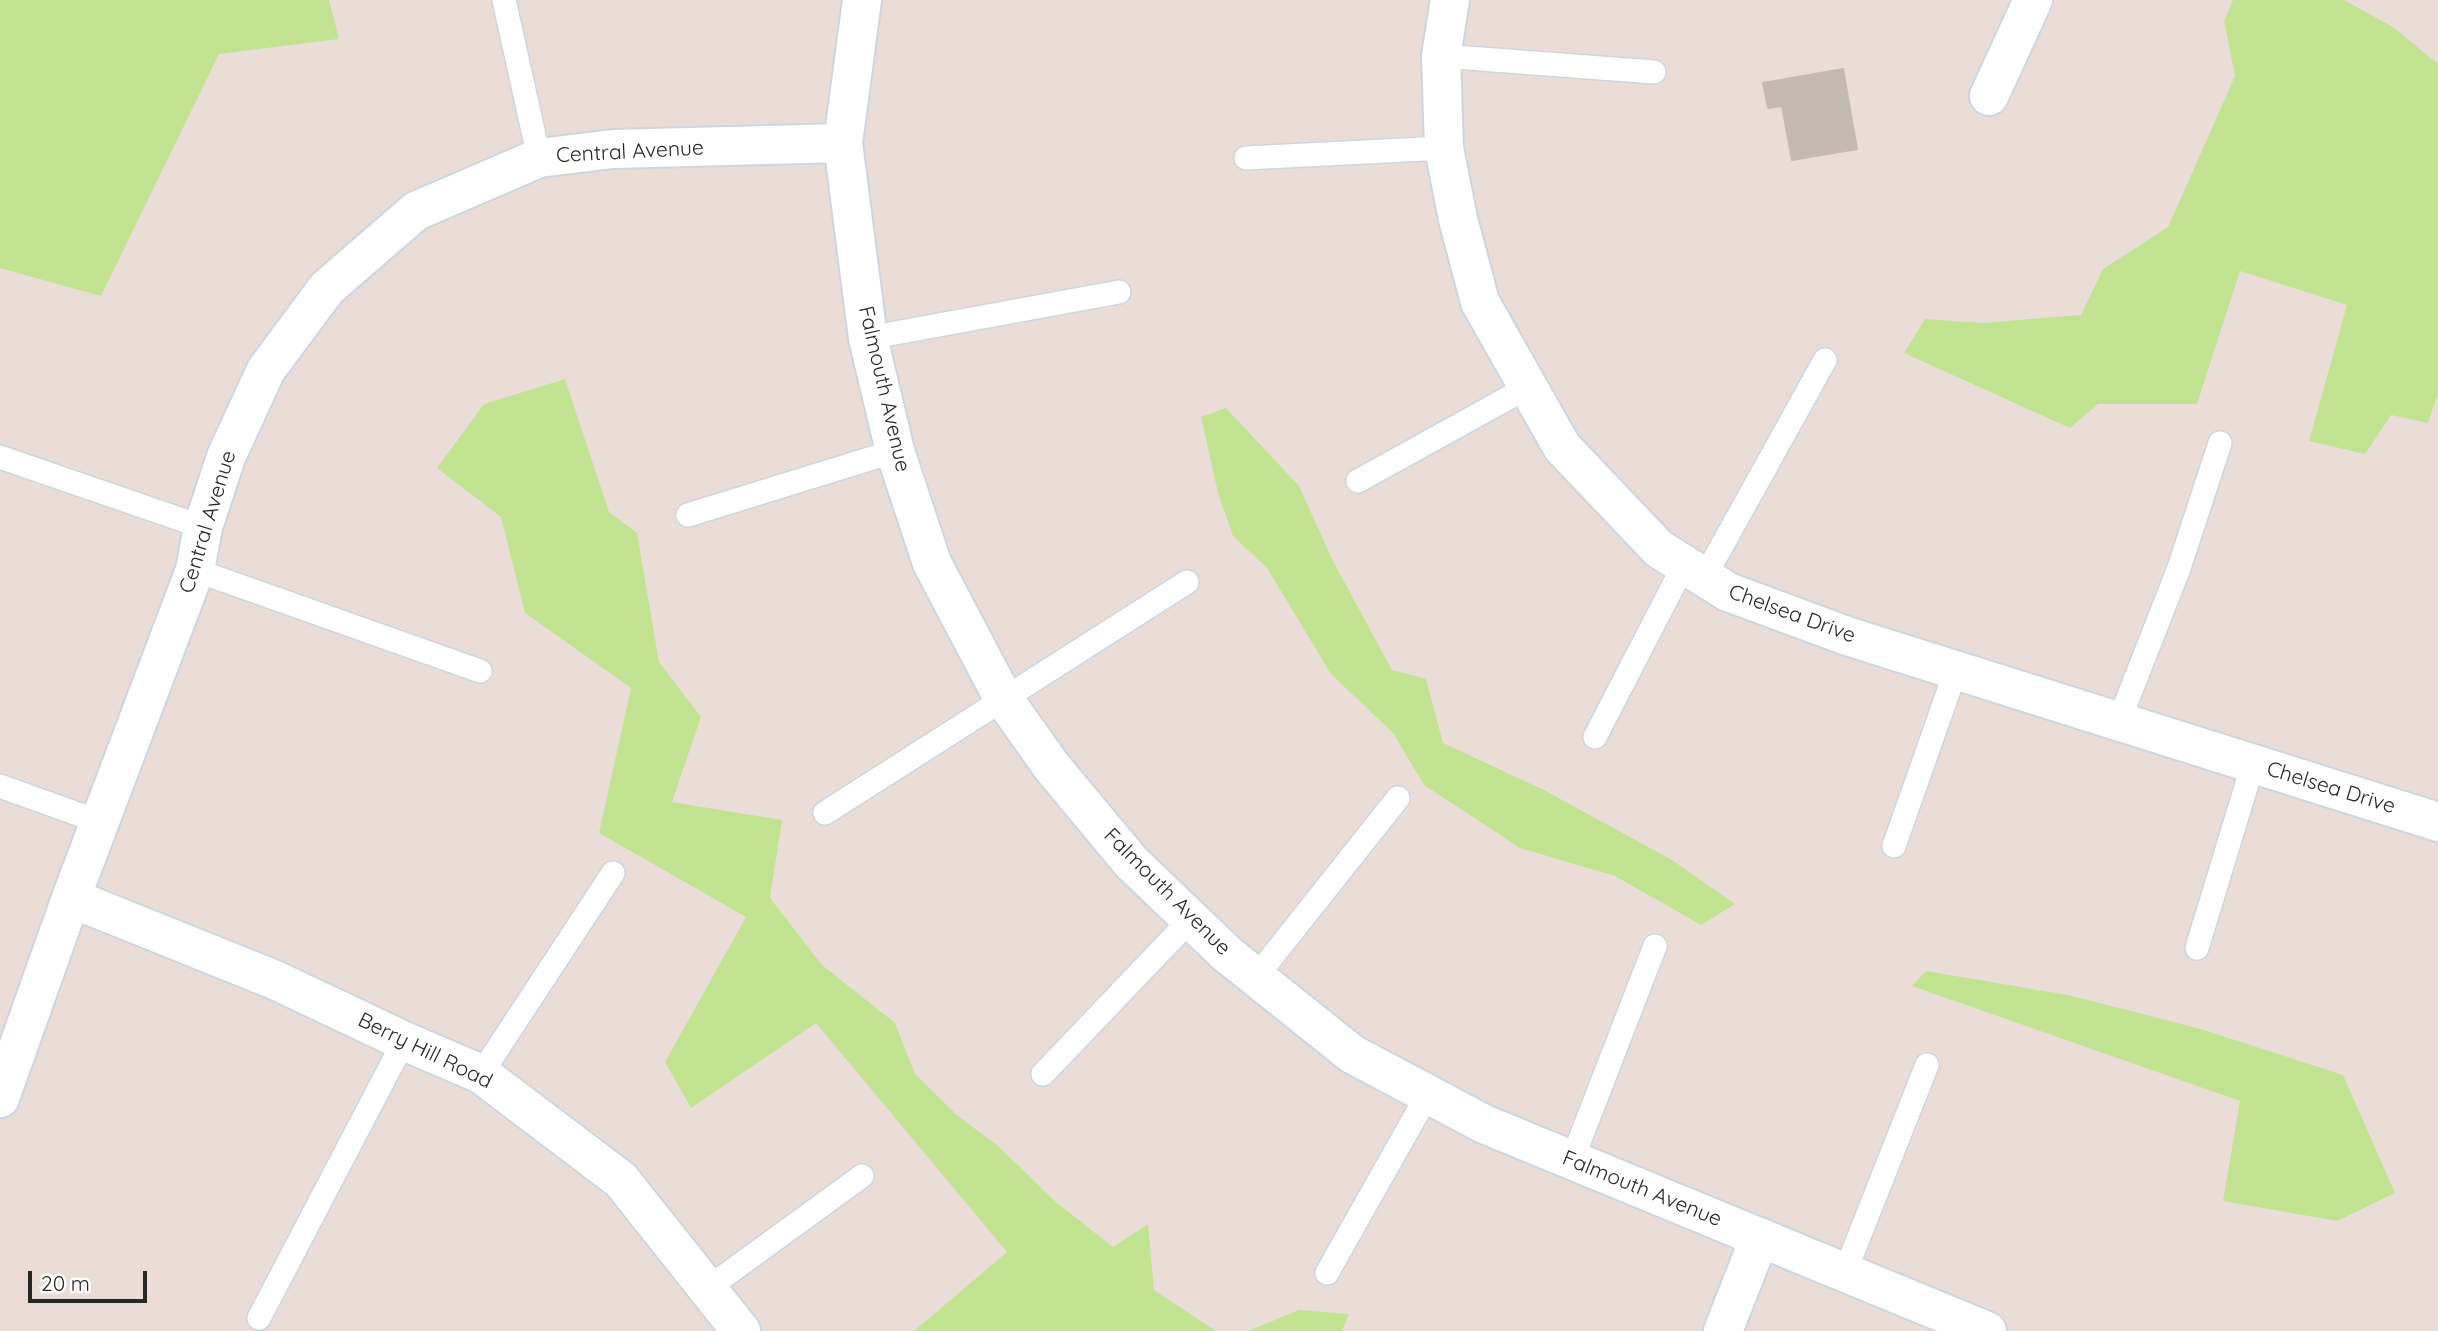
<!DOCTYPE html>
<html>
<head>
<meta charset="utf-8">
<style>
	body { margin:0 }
	#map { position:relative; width:2438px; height:1331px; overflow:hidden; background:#eaddd7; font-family:Quicksand,sans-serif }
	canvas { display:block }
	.scale { position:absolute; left:28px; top:1271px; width:119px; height:32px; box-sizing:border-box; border:4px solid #272727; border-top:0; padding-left:9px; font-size:21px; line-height:24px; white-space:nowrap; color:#272727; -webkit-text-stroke:5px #fff; paint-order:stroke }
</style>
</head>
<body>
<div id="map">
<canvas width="2438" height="1331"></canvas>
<div class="scale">20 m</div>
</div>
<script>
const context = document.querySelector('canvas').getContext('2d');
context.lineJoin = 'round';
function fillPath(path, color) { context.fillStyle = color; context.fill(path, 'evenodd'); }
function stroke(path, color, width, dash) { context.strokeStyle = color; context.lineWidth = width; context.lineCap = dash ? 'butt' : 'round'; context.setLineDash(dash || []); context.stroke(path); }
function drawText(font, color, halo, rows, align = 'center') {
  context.font = font + ' Quicksand,sans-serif'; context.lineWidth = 6; context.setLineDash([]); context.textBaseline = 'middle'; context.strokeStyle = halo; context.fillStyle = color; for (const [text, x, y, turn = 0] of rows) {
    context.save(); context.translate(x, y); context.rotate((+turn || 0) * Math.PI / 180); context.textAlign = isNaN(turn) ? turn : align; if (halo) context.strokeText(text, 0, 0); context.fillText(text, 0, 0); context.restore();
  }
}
fillPath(new Path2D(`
	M0,0H329L339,39L219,54L101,296L0,268Z
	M2233,0H2344L2393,27L2438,64V393L2428,423L2391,415L2365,454L2309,441L2347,305L2240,271L2197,404H2098L2070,428L1904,353L1925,319L1981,323L2081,315L2103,269L2168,227L2235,76L2224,21Z
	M565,379L609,512L637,533L659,662L701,717L672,802L782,820L770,898L822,965L895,1023L915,1074L958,1116L998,1146L1056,1202L1113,1247L1148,1224L1154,1290L1216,1331H914L1007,1252L816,1023L691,1108L665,1062L746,917L599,833L631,688L525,613L501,517L437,468L484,404Z
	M1226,408L1299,486L1333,561L1392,670L1426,679L1443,743L1544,790L1672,860L1735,904L1701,925L1615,876L1520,848L1424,785L1393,733L1331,674L1267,568L1233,536L1218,493L1201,417Z
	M1926,971L2068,995L2201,1029L2343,1075L2395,1193L2337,1221L2223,1201L2240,1101L1912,986Z
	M1299,1310L1349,1314L1342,1331H1248Z`), '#c1e391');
const building = new Path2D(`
	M1843,69L1857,149L1792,160L1782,106L1768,108L1763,83Z`);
fillPath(building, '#c2b9b3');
stroke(building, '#c5b9b1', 2);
const lane = new Path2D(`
	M504,0L539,158
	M1441,56L1654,72
	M1246,158L1444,148
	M868,338L1119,292
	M0,457L203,527
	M1358,481L1528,387
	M688,515L895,451
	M195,570L480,671
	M1704,578L1825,360
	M2119,721L2179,568L2220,443
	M1595,737L1684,565
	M0,786L100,822
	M825,813L1187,582
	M1894,846L1956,670
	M2197,948L2253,764
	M1256,977L1398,798
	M481,1074L613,873
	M1043,1074L1191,919
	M1572,1160L1655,946
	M1845,1272L1927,1065
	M1327,1273L1428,1094
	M708,1288L862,1176
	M259,1318L404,1041`);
const street = new Path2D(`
	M862,0L843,143L868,338L895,451L932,563L1003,698L1052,767L1131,862L1227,954L1352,1054L1484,1124L1987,1331
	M1450,0L1441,56L1444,148L1458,219L1480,302L1562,447L1659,549L1728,592L1847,636L2438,822
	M1989,96L2033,0
	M71,898L275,980L404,1041L481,1074L621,1180L741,1331
	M0,1098L71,898L195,570L203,527L226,457L266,370L327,288L416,211L539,158L613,149L843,143
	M1723,1331L1760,1237`);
stroke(lane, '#cdd5e1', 26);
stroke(street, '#cdd5e1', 42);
stroke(lane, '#fff', 23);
stroke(street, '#fff', 38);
drawText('21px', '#272727', '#fff', [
	["Central Avenue",630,152,-3],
	["Falmouth Avenue",884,389,77],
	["Central Avenue",208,522,-73],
	["Chelsea Drive",1792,614,20],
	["Chelsea Drive",2331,788,17],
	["Falmouth Avenue",1167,892,45],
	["Berry Hill Road",425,1051,26],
	["Falmouth Avenue",1642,1189,22]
]);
</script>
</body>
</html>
